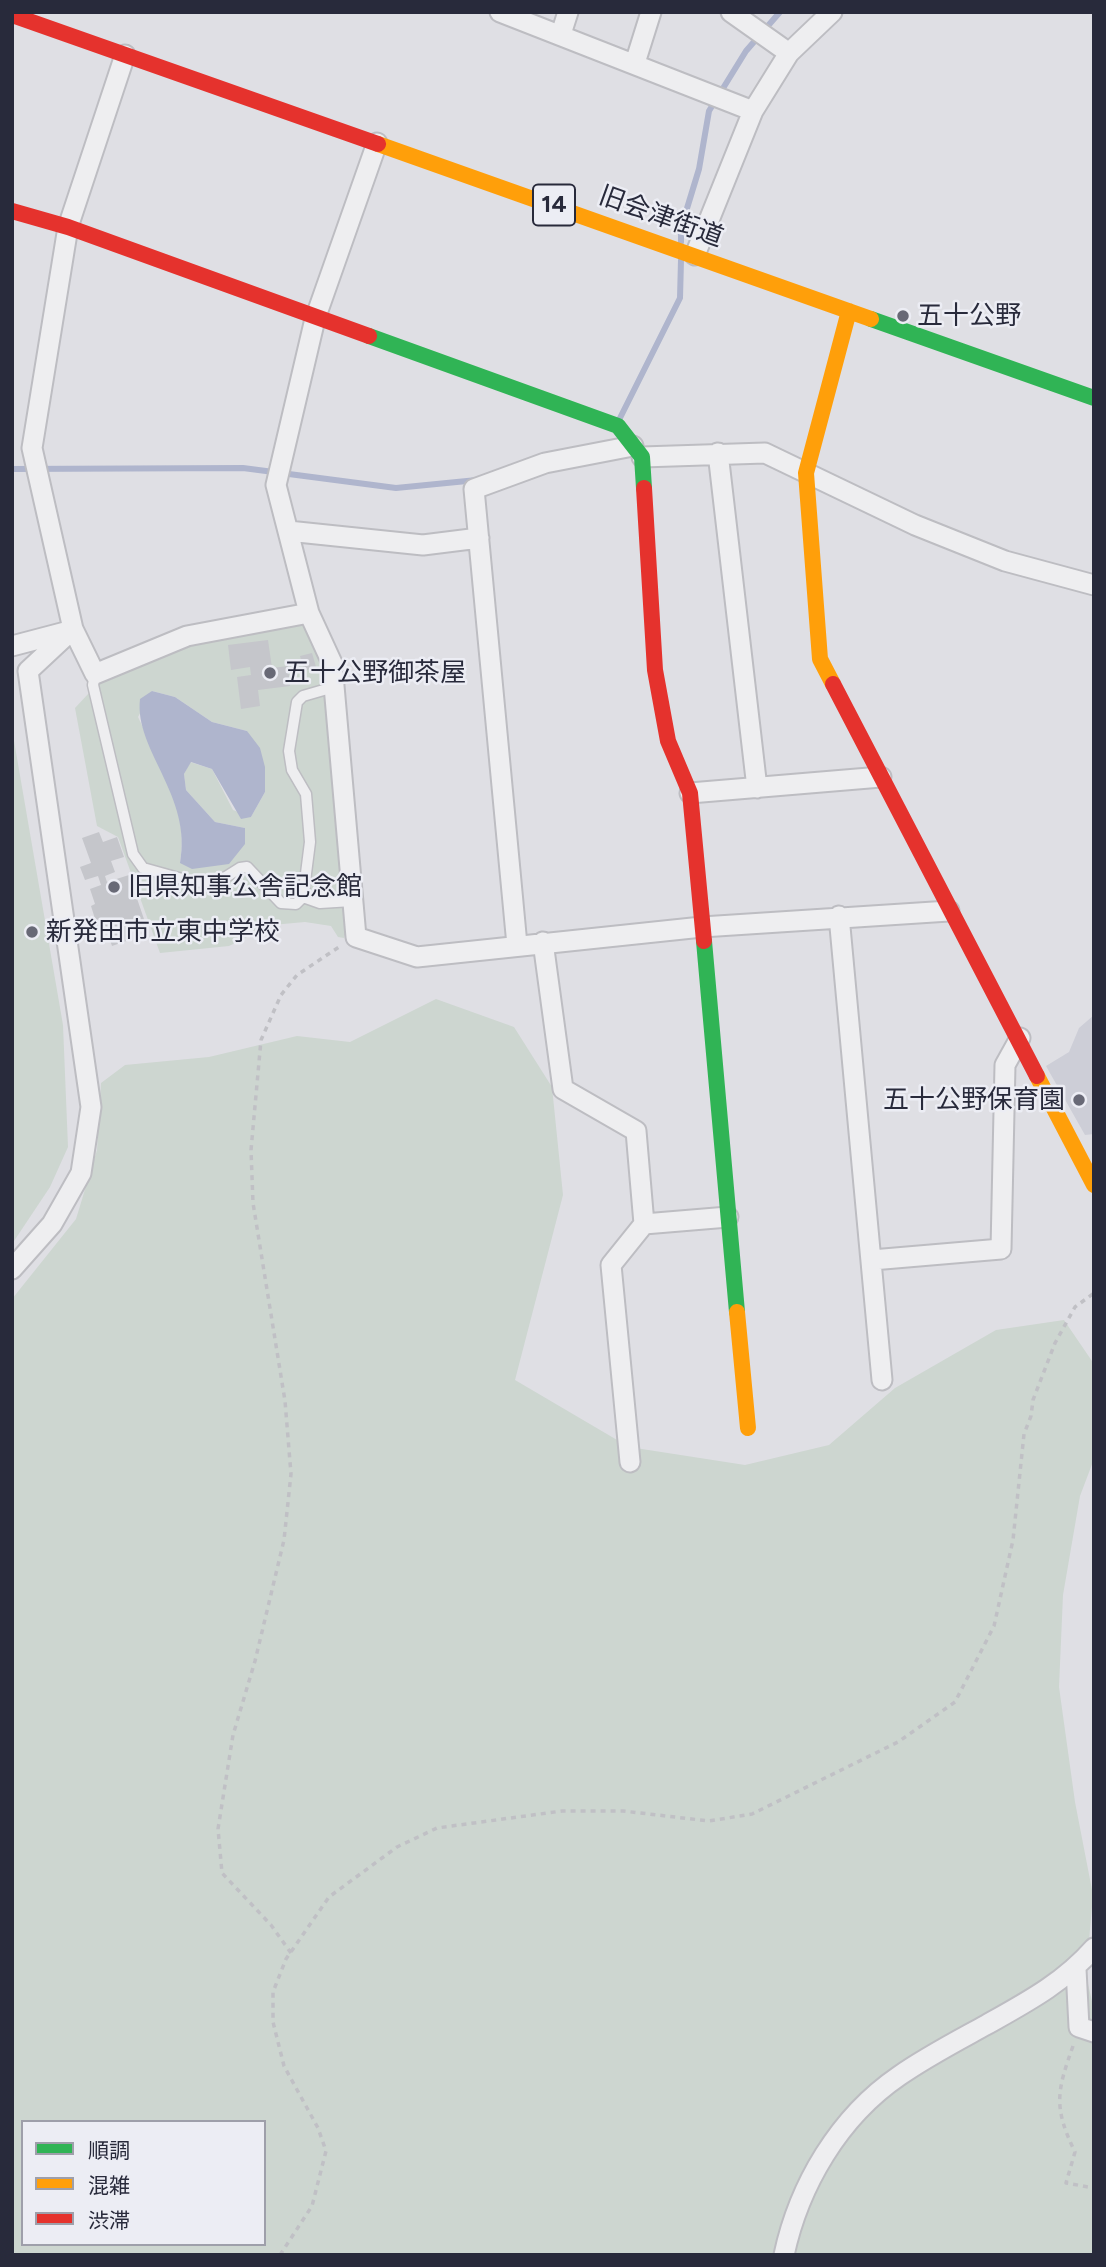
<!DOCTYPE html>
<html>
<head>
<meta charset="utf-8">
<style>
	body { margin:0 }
	#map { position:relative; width:1106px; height:2267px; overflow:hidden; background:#dfdfe4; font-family:Figtree,"Noto Sans JP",sans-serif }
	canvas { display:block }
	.frame { position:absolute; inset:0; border:14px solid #282a3b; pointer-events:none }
	.legend { position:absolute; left:21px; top:2120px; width:245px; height:126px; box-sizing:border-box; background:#ecedf4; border:2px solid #9e9faa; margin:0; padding:9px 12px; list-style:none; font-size:21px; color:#282a3b }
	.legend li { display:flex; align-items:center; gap:14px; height:35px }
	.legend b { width:35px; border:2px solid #9e9faa }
</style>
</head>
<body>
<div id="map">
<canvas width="1106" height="2267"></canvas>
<div class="frame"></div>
<ul class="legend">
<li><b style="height:9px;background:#30b455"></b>順調</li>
<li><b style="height:9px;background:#ff9f0a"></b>混雑</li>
<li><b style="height:9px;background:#e5322d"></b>渋滞</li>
</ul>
</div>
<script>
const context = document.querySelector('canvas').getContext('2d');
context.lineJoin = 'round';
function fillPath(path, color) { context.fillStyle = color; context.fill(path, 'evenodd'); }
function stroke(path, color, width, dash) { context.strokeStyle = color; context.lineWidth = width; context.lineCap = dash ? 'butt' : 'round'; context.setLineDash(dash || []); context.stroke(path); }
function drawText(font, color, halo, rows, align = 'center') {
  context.font = font + ' Figtree,"Noto Sans JP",sans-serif'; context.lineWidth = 5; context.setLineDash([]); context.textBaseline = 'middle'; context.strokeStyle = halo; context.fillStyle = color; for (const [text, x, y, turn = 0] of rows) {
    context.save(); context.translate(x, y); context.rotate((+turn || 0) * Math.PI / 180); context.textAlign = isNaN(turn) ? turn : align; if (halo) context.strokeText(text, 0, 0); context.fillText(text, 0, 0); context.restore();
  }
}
fillPath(new Path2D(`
	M1094,1015V1134L1085,1135L1046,1066L1069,1052L1079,1028Z`), '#cdced7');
fillPath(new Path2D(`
	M304,624L324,669L347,927L344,938L338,937L331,926L305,922L272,925L229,946L160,953L118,837L97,826L75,708L102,679L191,643ZM152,691L175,697L212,722L247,731L265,792L251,817L233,810L212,769L190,762L184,774L186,790L215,822L245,828L180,862C190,811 159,762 138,717Z
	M12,729L63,1025L68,1147L50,1187L12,1244Z
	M436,999L514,1027L552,1087L563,1195L515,1380L629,1447L745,1465L829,1445L895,1388L996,1330L1064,1320L1094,1364V1459L1080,1496L1063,1595L1059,1687L1075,1802L1093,1895L1086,1975L1094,2010V2255H12V1299L76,1219L97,1150L101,1083L125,1065L209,1057L297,1036L350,1042ZM23,2122H264V2244H23Z`), '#cdd6d0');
fillPath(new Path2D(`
	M152,691L175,697L212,722L247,731L260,748L265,767V792L251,817L241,819L212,769L191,762L184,774L186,790L215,822L245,828V844L229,864L192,869L180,863C193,796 134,750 140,699Z`), '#afb5cd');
stroke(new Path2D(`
	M681,242V228L699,169L709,111L746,51L780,12
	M619,420L680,298L681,260
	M12,469L243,468L396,488L477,480`), '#afb5cd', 6);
fillPath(new Path2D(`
	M268,640L272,668L288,666L290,686L258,690L260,706L241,709L237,677L251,675L250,667L231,670L228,645Z
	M312,653L316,667L304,671L300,656Z
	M99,832L103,842L117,837L124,857L111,861L115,872L105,876L107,882L129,875L146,925L126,932L129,940L112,946L104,922L97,925L91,906L95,904L90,889L101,885L98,876L85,880L80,867L91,863L82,838Z`), '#c5c6cb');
const lane = new Path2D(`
	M95,674L93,685L133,854L143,868L193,882L221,880L240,868L247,867L281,903L296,904L303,897L310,842L306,794L292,770L289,751L297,702L303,696L334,687
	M303,897L320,903L352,901`);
const street = new Path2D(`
	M500,12L753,111
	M731,12L789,53
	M561,34L568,12
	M125,55L68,227L32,448L73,629L95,674L187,636L309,613
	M635,63L651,12
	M377,143L315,319L276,485L309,613L332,663L356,937L417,957L702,927L949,911
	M695,255L753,111L789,53L832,12
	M718,453L757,788
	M642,457L765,453L915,525L1005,561L1094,585
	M288,531L423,545L479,538
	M12,646L69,631
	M690,793L881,777
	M839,916L882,1380
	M543,942L563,1089L636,1131L644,1224L611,1265L630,1462
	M517,945L474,489L545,463L633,446
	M644,1224L728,1217
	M872,1260L1001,1249L1005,1065L1020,1038
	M12,1269L52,1224L81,1173L91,1107L28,671L73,629
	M1076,1969L1079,2027L1094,2032
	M784,2255C799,2185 839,2117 899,2076C926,2057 957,2041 986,2025C1027,2002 1063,1983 1094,1948`);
stroke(lane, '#bdbdc2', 13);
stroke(street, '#bdbdc2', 23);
stroke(new Path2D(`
	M291,1953L271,1925L222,1873L218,1829L233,1735L255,1661L284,1540L291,1474L285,1401L253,1203L251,1150L261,1040L281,995L297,975L342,945
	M1073,2046C1057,2091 1053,2107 1075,2152L1066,2183L1094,2188
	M280,2255L312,2206L326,2151L318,2128L284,2066L273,2022V1992L286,1959L329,1897L397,1847L437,1828L562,1811H623L709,1821L752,1814L898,1742L955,1702L994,1626L1013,1540L1024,1434L1031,1416L1033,1400L1055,1343L1075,1307L1094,1293`), '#c0c0c5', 3.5, [5, 5]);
stroke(lane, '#eeeef0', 10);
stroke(street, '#eeeef0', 19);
stroke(new Path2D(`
	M871,319L1094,398
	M369,336L618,426L642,457L644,488
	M704,941L737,1312`), '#30b455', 16);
stroke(new Path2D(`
	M378,144L871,319
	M833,684L820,659L806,473L849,311
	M1037,1076L1094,1185
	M737,1312L748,1428`), '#ff9f0a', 16);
stroke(new Path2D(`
	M12,15L378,144
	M12,211L68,227L369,336
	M644,488L655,670L668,741L690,793L704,941
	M833,684L1037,1076`), '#e5322d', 16);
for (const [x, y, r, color] of [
	[903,316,7,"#686976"],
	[270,673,7,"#686976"],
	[114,887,7,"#686976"],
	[32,932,7,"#686976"],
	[1079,1100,7,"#686976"]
]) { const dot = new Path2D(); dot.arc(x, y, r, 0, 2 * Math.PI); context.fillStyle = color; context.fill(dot); stroke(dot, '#ecedf4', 2.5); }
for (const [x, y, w] of [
	[554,205,42]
]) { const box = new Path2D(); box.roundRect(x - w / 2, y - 20.5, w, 41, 5); context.fillStyle = '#ecedf4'; context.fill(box); stroke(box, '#282a3b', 2); }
drawText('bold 24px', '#282a3b', null, [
	["14",554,205]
]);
drawText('26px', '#282a3b', '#ecedf4', [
	["旧会津街道",661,217,20]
]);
drawText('26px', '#282a3b', '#ecedf4', [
	["五十公野",917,316],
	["五十公野御茶屋",284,673],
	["旧県知事公舎記念館",128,887],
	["新発田市立東中学校",46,932],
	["五十公野保育園",1065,1100,"right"]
], 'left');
</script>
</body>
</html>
